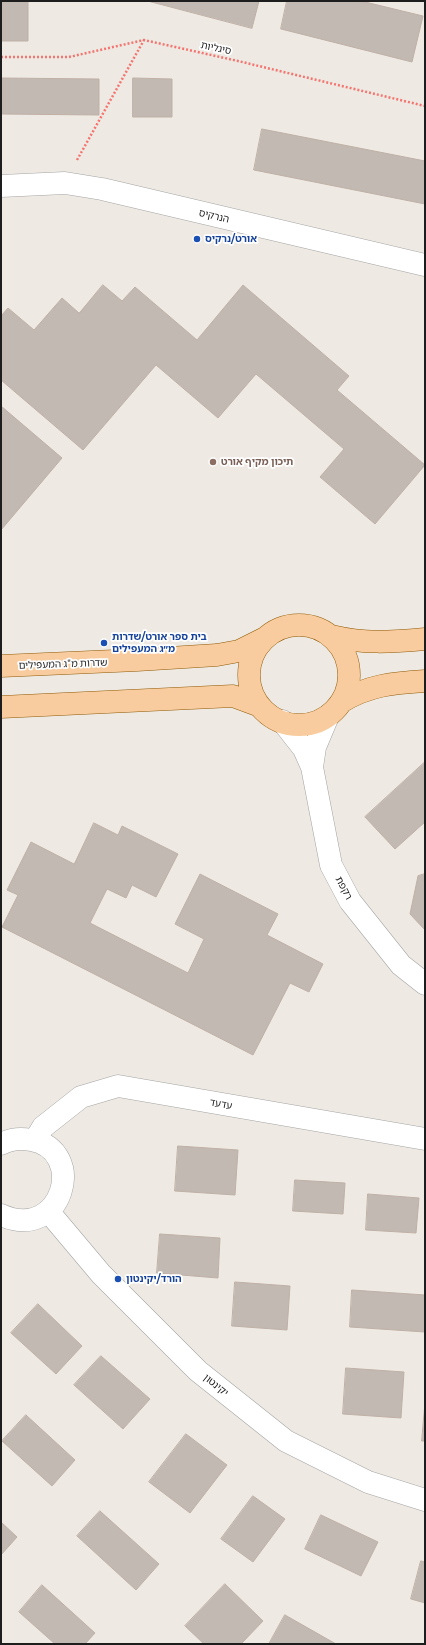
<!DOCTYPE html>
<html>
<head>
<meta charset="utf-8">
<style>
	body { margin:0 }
	#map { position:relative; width:426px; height:1645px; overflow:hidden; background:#eeeae3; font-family:Ubuntu,sans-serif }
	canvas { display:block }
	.frame { position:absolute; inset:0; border:2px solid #1d1d1d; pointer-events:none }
</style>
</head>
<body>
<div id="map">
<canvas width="426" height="1645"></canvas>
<div class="frame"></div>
</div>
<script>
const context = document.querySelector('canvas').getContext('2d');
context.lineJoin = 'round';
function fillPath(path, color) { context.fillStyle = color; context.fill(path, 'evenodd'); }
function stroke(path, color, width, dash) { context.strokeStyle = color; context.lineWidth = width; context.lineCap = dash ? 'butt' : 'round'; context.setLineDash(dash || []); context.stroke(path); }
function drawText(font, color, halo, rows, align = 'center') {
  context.font = font + ' Ubuntu,"Noto Sans Hebrew",sans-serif'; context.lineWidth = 3.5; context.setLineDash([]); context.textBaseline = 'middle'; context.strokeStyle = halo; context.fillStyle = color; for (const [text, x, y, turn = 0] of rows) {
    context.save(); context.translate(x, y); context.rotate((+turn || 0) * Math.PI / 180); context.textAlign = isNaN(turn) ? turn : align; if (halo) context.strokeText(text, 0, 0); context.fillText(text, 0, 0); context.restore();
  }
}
const building = new Path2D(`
	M1,1H28V41H1Z
	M148,1H259L252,28Z
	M287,1H361L423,16L412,62L281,29Z
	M1,78L99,79V115L1,114Z
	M133,78L172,79V117H133Z
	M262,129L425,161V204L254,170Z
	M103,285L122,301L135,287L197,340L243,285L349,376L337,390L425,465L375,524L320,477L344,449L256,374L218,418L156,365L83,450L1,380V316L8,308L34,330L62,298L79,313Z
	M1,406L62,458L1,530Z
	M425,762V822L395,849L365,817Z
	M94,823L118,835L122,826L178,854L156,897L132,885L126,898L107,889L90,923L188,973L204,939L175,924L200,874L278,914L267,935L323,964L309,992L290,983L253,1055L2,927L18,895L7,890L31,842L74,864Z
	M425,874V930L410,914L418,876Z
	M178,1146L238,1150L235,1195L175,1191Z
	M295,1180L345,1183L343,1214L293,1211Z
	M368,1194L419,1198L416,1233L366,1230Z
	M160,1234L220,1238L218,1278L157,1273Z
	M235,1282L290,1286L287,1330L232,1326Z
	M352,1290L425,1295V1332L350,1327Z
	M38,1304L82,1346L56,1374L11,1333Z
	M101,1356L150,1399L123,1429L74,1385Z
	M346,1368L404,1372L401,1418L343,1414Z
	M425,1403V1441H422Z
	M26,1415L75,1460L52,1486L2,1441Z
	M186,1434L227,1465L190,1513L149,1482Z
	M253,1496L285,1519L253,1562L221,1539Z
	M100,1511L159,1564L136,1590L77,1536Z
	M321,1515L378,1542L361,1576L305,1549Z
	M1,1522L17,1537L1,1555Z
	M421,1561L425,1562V1603L411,1599Z
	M225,1584L263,1621L241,1644H204L185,1626Z
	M42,1585L95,1633L85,1644H55L19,1612Z
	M285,1615L336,1644H269Z`);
fillPath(building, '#c2b9b3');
stroke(building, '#bfb0a6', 1);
const minor = new Path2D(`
	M1,186L65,183L102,189L425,265
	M282,721L304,749L312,767L331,865L350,901L401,965L425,984
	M312,767L315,747L328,716
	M35,1140L43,1127L81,1097L118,1086L425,1139
	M1,1144C10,1139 21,1138 31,1140C88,1150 63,1243 1,1215
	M48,1211L101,1274L198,1371L286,1441L368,1482L425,1500`);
const major = new Path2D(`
	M249 675a50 50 0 1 1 100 0a50 50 0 1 1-100 0Z
	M331,636C364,644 391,642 425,639
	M1,666L137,660L217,655L239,651L265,638
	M341,702C369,685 393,683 425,681
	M1,707L233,696L260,706`);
stroke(minor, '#a4a4a4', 23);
stroke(major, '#905a06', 23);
stroke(new Path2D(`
	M1,57H69L144,40L238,61L425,106
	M77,160L144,40`), '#f4746f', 2.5, [2, 2]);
stroke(minor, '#fff', 22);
stroke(major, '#f8cc9f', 22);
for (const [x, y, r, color] of [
	[197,239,4,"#1a4fb4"],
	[213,462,4,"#8d6e63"],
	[104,643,4,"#1a4fb4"],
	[118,1279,4,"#1a4fb4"]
]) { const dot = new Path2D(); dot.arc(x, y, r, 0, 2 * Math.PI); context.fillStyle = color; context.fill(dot); stroke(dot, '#fff', 1.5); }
drawText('10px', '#1d1d1d', '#fff', [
	["סיגליות",216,48,12],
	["הנרקיס",214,216,13],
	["שדרות מ\"ג המעפילים",63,664,-2],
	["רקפת",344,888,62],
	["עדעד",221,1104,10],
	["יקינטון",216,1385,39]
]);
drawText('bold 10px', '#164399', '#fff', [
	["אורט/נרקיס",205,239],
	["בית ספר אורט/שדרות",112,637],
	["מ״ג המעפילים",112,649],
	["הורד/יקינטון",126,1279]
], 'left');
drawText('bold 10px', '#785e54', '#fff', [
	["תיכון מקיף אורט",221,462]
], 'left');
</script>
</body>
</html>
